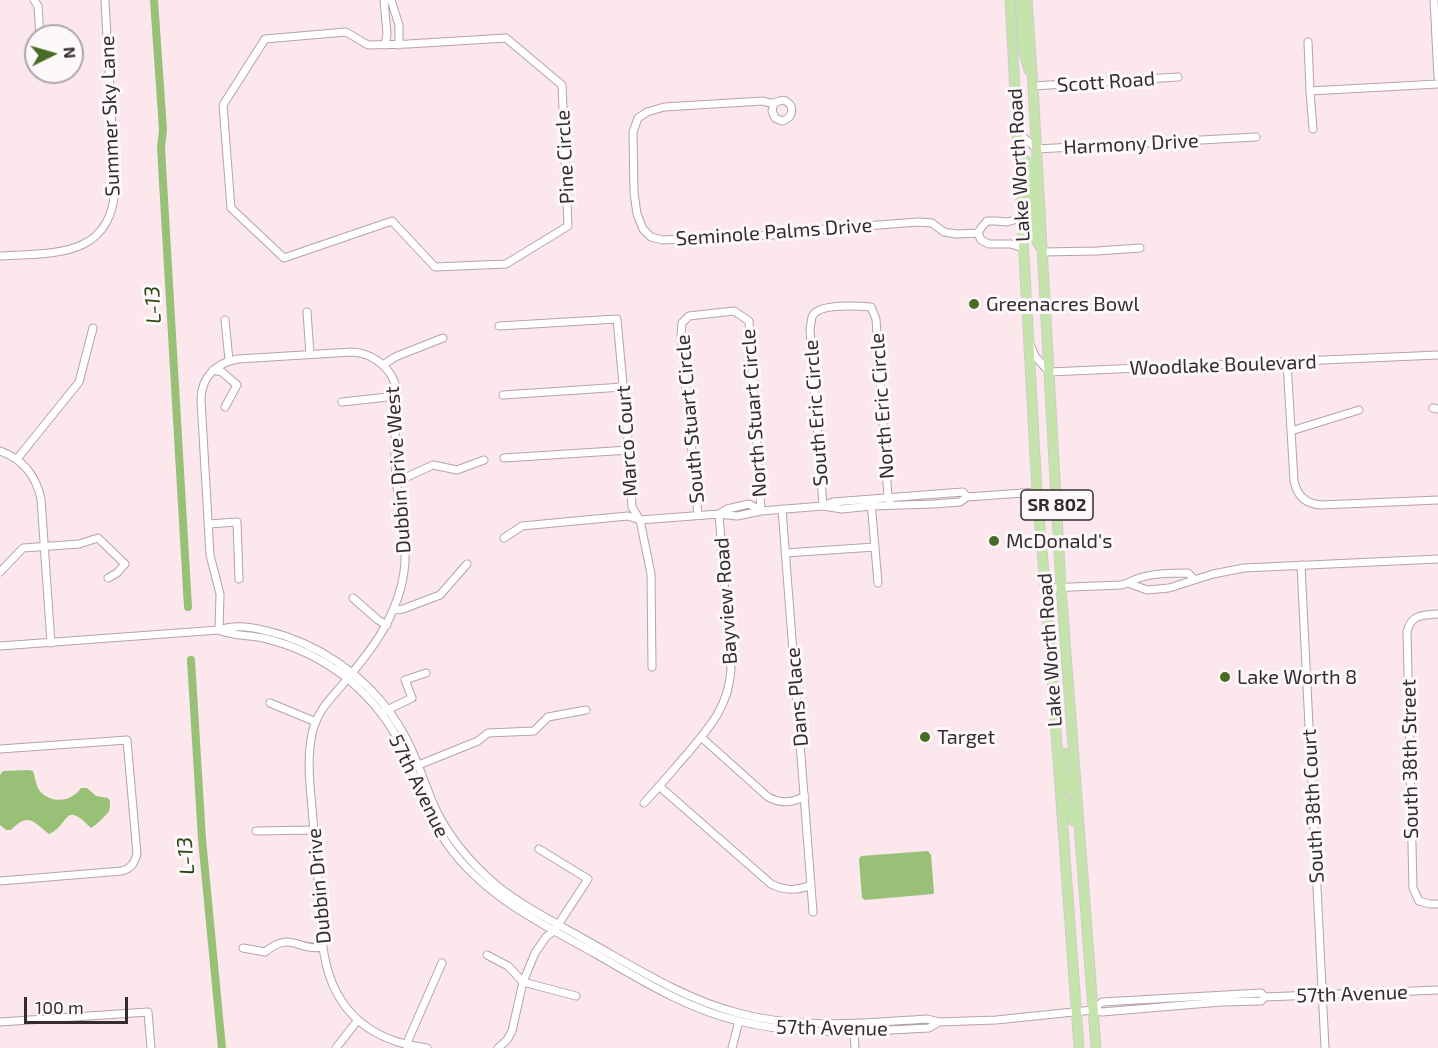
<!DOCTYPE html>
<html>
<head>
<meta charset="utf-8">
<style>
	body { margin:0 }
	#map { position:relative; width:1438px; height:1048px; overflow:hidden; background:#fbe7ec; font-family:"Exo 2",sans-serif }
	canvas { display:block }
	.north { position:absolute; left:24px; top:24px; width:60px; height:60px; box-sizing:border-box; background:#fdf9fa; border:2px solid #ada7a8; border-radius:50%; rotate:85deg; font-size:16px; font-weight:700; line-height:24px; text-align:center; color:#342c2e }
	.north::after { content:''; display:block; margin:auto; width:21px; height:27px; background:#486c25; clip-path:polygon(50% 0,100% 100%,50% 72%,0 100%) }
	.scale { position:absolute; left:24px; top:997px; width:104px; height:27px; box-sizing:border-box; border:3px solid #342c2e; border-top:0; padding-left:8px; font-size:18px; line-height:21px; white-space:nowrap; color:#342c2e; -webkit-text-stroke:4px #fdf9fa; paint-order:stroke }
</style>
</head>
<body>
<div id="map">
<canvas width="1438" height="1048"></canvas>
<div class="north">N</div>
<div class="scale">100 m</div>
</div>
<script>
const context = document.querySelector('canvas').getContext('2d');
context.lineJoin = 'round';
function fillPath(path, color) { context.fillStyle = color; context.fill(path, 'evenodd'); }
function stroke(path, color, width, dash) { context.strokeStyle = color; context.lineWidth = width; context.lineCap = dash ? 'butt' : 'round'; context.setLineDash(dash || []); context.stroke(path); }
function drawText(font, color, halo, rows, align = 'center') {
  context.font = font + ' "Exo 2",sans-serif'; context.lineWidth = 6; context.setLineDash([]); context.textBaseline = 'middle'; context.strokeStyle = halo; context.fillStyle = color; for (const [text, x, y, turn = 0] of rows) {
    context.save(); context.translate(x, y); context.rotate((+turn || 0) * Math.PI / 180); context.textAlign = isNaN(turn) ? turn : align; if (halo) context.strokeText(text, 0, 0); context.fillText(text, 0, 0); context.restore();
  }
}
fillPath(new Path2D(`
	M29,770L33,771C35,777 36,785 39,790C47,801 64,803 74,795C77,793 79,791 81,788H87L96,796L108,798L110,801C110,804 110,808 109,811C107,815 95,826 91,828C63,799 70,825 49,834C33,821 28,812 11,830H6L0,825V775L3,771Z
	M928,851L931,855L934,893L933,894L865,900L862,898L859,859L861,856Z`), '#98c177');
stroke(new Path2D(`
	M154,0L163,130L161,148L188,607
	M191,660L202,839L222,1048`), '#98c177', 8);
const minor = new Path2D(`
	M34,0L38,6L40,36
	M384,0L387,34L385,45
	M391,0L399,25V45
	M1434,0L1438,77
	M346,32L368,45L408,44L506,38L562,85L568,226L506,264L435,267L392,221L284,258L231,208L223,105L265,39Z
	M1308,42L1310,91L1438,84
	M33,68L36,64
	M1033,86L1178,77
	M1310,91L1313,129
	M774,103L772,111L775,118L782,121C790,119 793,114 791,106C783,96 781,102 772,103C769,103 766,102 763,101L664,107L647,112L638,118L633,132L634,193L637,214L643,229L651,237L663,240L773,235L786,232L918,222L932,223L944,232L956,234L978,233
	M1017,127L1023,137L1037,149L1256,137
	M1021,218L1007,222L996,221H987L981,228L978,233L981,240L989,244H1011L1023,248
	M1042,252L1097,251L1140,248
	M0,256C54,253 113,258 115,186L105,0
	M307,312L310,354
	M225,320L229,360
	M499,326L617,319L629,450L632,507L640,520L651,574L652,667
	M1030,344L1035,356L1049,372L1438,355
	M1287,362L1294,481C1297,496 1306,504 1321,505L1438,500
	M383,365L395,357L443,338
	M213,370L222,372L237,385L225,407
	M503,395L623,387
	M342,402L397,396
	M1433,408L1438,409
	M1291,431L1359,410
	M0,451C23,459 36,476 41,499L51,643
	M504,458L629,450
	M17,459L79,382L93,328
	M396,482L433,465L457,470L484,460
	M871,502L878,583
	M825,505L833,502L963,492L967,497
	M823,506L810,329C811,325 811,318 813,315C821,303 858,306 871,307L876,319L888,497L890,505
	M782,509L813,912
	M719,514L727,509L749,504L761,511
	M698,515L681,335L682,323L689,316L734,311L749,321L761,511
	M208,524L237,522L239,579
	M504,538L522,526L628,516L640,520L719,514L737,516L761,511L823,506L842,509L871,506L933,504L960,502L967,497L1037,492
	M785,553L875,547
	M1301,565L1325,1048
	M0,572L23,548L79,544L98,538L125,564L117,573L108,578
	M1128,583L1147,590L1169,588L1213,574L1244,568L1438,559
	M1046,588L1121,585C1128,584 1132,580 1139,578C1154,573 1172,573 1188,573L1194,579
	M353,598L378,620L387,625
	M394,610L403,609L440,595L467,564
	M1438,614C1423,615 1411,614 1407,632L1413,888L1419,901L1430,904H1438
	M219,630L220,594L210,555L201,400C201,377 216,363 238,359L352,352C370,353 387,364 394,381C399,394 397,408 396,422C394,449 395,476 399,503C401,523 406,542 405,562C404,579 400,594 393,610C383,635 365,657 348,678C333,697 317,709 312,734C306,763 311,792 313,820C317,863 320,905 323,947C329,993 351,1026 395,1041C405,1045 417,1046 427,1048
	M219,630C233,636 248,635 263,638C294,645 324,660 348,679C372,699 393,726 405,754C419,785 428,817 448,845C484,896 542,924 596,954C641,980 687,1009 739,1021C801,1037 865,1031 929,1028L939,1022
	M0,646L219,630C239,622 265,630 285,636C334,653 376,686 402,731C417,756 424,784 436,810C450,839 471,863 495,884C523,907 560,925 591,943C639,970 685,999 738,1013C800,1030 865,1023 927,1019L939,1022L996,1020L1093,1010L1102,1012L1221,1002L1261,1001L1265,997L1438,990
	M270,703L316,722
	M385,711L412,698L405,680L426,673
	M701,737L768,797C781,804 792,803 805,796
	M0,749L127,740L137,854C134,863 132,868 122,871L0,881
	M416,766L478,741L488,733L534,731L548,717L586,710
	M659,786L771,884C785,891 797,891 811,885
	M644,803C659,787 673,770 687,754C710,727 729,706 731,669L719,514
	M256,831L314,830
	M243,948L265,952C291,930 298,952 323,947
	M487,955L508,966L523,982L576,996
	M1093,1010L1102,1002L1261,993L1265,997
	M0,1022L148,1012L151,1048
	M854,1031L855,1048
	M406,1045L442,963
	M336,1048L358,1020
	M498,1048L507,1040L512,1031L523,982L535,953L546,937L554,931L588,879L539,849
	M732,1048L739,1021`);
const major = new Path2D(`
	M1010,0L1037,492L1047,608L1079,1048
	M1020,0L1024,53L1029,70
	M1027,0L1033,86L1061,587L1096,1048
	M1018,155L1029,163L1033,234L1040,247
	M1064,753C1065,770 1064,786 1077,799
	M1061,798L1070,806L1073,821`);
stroke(minor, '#b6a3a8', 9);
stroke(major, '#cecccd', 11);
stroke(minor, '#fff', 7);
stroke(major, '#c5e4ab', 9);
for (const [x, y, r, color] of [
	[974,304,6,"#486c25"],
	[994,541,6,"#486c25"],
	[1225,677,6,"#486c25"],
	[925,737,6,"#486c25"]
]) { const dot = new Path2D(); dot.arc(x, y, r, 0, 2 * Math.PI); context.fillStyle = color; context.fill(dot); stroke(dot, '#fdf9fa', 2); }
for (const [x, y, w] of [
	[1057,505,72]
]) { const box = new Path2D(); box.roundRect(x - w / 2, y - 15, w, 30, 4.5); context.fillStyle = '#fdf9fa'; context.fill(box); stroke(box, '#342c2e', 1.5); }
drawText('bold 18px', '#342c2e', null, [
	["SR 802",1057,505]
]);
drawText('20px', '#342c2e', '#fdf9fa', [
	["Scott Road",1106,82,-4],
	["Summer Sky Lane",110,116,-92],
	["Harmony Drive",1131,144,-3],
	["Pine Circle",565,157,-93],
	["Lake Worth Road",1019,165,-93],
	["Seminole Palms Drive",774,232,-4],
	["Woodlake Boulevard",1223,365,-2],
	["North Eric Circle",882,406,-94],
	["North Stuart Circle",754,413,-94],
	["South Eric Circle",816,413,-94],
	["South Stuart Circle",690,419,-95],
	["Marco Court",627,441,-94],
	["Dubbin Drive West",398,470,-94],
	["Bayview Road",726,601,-94],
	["Lake Worth Road",1050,650,-94],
	["Dans Place",797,697,-95],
	["South 38th Street",1410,759,-91],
	["57th Avenue",419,786,64],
	["South 38th Court",1313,806,-93],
	["Dubbin Drive",319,886,-95],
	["57th Avenue",1352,994,-2],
	["57th Avenue",832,1028,1]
]);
drawText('20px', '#342c2e', '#fdf9fa', [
	["Greenacres Bowl",986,304],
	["McDonald's",1006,541],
	["Lake Worth 8",1237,677],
	["Target",937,737]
], 'left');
drawText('italic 21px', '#2b4411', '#fdf9fa', [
	["L-13",153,305,-93],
	["L-13",186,856,-95]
]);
</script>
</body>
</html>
